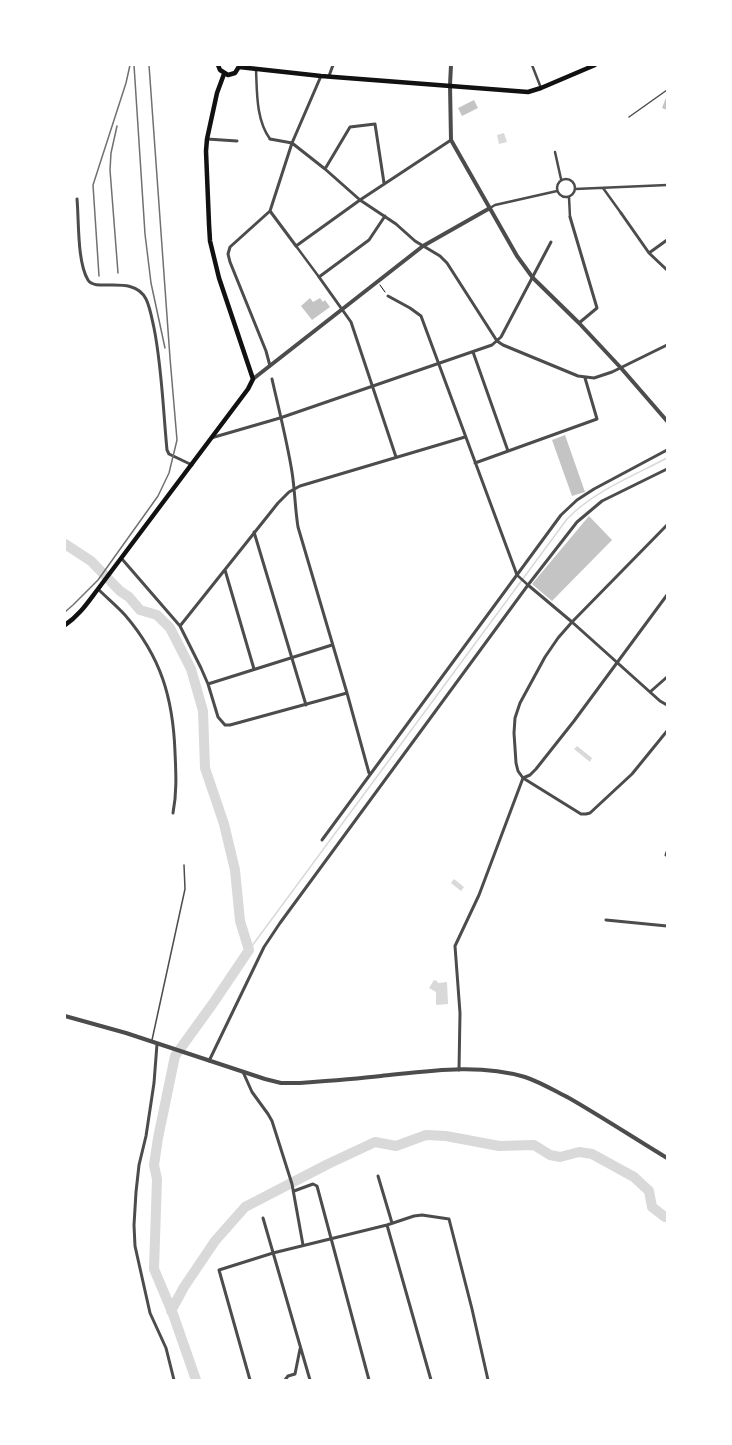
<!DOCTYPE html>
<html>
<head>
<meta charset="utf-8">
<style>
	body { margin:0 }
	#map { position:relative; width:732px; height:1445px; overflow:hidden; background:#fff; font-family:Raleway,sans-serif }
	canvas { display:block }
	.frame { position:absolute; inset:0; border:66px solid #fff; pointer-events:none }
</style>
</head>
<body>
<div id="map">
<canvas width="732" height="1445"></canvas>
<div class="frame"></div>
</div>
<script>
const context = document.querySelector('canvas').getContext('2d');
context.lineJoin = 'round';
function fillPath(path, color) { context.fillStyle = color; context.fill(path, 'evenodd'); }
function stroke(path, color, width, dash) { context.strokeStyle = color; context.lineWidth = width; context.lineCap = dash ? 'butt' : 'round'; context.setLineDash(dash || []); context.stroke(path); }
fillPath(new Path2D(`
	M504,133L507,142L499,144L497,135Z
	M577,746L592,758L590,762L574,749Z
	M454,879L464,887L461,891L451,883Z
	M434,980L437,981L438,983L447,982L448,1004L436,1005V992L429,988Z`), '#d9d9d9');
stroke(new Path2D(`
	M249,950L567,519C594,491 633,476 667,458`), '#d9d9d9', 1.5);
stroke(new Path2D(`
	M65,544L91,561L120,591L129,597L140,610L157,615L170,628L191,669L203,711L205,768L224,824L235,870L240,921L249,950L214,1002L175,1056L158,1138L154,1165L157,1179L154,1269L173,1314L196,1380
	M171,1311L184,1287L215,1241L245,1207L328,1164L375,1142L396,1146L426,1135L446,1136L499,1146L534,1145L550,1155L560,1157L579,1152L592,1154L634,1177L649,1191L652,1207L665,1217H667`), '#d9d9d9', 10);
fillPath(new Path2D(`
	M667,95V110L662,108Z
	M474,100L478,108L462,116L458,108Z
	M310,298L313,302L320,298L323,302L325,300L330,307L312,320L301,306Z
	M565,435L585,492L572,496L552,440Z
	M589,516L612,540L552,601L532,584Z`), '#c4c4c4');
stroke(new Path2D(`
	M380,285L385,292`), '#111', 1);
stroke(new Path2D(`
	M629,117L667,90
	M152,1040L185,889L184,865`), '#4c4c4c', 1.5);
stroke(new Path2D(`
	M532,65L541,88
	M256,69C257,92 256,120 270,139
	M555,152L561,179
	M557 188a9 9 0 1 1 18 0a9 9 0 1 1-18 0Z
	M603,188L621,213
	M575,189L667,185
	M569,197L570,217
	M490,208L495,205L557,191
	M296,246L319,277
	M517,575L528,585`), '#4c4c4c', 2.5);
stroke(new Path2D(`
	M329,76L333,65
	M207,139L237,141
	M270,139L292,143L325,169L360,200L396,224L415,241L440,256L447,263L497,341L503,345L578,376L594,378L612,372L667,345
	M325,169L350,127L375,124L384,183
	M77,199C79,220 77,262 88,280C96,293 133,274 146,299C150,307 152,319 154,328C162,368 163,409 167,450L169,454L192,465
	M270,211L296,246L360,200L451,140
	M621,213L649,253
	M385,216L369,240L319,277L351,322L396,457
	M570,217L597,308L579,323
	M667,240L649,253L667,270
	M388,296L410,308L421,316L517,575
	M473,352L508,451
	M270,366L266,351L230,262L228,254L230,247L270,211L292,143L321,76
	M272,379C279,410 287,441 292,472C295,491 295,509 298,527L347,693L369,773
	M211,438L280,418L492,345L501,337L551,242
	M475,463L597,419L585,378
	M667,525L572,622L558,638L545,657L520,703L515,718L514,733L516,763L518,771L523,778L581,814H586L590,813L632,774L667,731
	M254,532L306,705
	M122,559L180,626L201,668L208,684L218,717L225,725H230L347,693
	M225,570L254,669
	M528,585L572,622L660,701L667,705
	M98,589C107,598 117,606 125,615C161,657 173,698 175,752C176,774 177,792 173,813
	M180,626L278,503L289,492L300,486L465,437
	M208,684L332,645
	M650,692L667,677
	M322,840L561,515L577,500L594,489L667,450
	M666,855L667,852
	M606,920L667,926
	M157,1044L154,1083L146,1136L139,1165L136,1192L134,1225L135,1246L150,1313L166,1348L174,1380
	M209,1061L264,947L280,923L528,585L577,522L602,501L667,469
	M459,1070L460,1013L455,946L479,895L523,778L530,775L536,769L574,721L667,595
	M243,1072L252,1092L268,1114L272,1121L292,1184L303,1245
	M378,1176L392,1223
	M294,1191L313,1184L317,1186L369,1380
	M263,1218L310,1380
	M387,1225L431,1380
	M250,1380L219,1270L273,1253L387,1225L414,1216L422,1215L449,1219L472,1309L488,1380
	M285,1380L288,1376L295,1374L300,1349`), '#4c4c4c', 3);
stroke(new Path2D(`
	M451,65L450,85L451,140L517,256L533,278L579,323L621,368L667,421
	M253,379L423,246L490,208
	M65,1016L126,1033L265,1079L281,1083H300C327,1081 354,1079 381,1076C428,1071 479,1063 525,1077C540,1082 555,1091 569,1098C602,1117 634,1138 667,1158`), '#4c4c4c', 4);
stroke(new Path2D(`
	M218,65L220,70L228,75L235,73L240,65
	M239,67L321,76L528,92L541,88L595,65
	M65,625C79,616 88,602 98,589L248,389L253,379L219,278L210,241L209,224L206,151L207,139L217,93L224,74`), '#111', 4.5);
stroke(new Path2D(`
	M134,65L145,234L151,283L165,348
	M117,126L111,153L110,170L118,273
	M99,276L93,185L126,83L130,65
	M65,612L73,605L98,580L158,496L169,473L177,440L170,358L149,65`), '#707070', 1.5);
</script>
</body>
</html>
